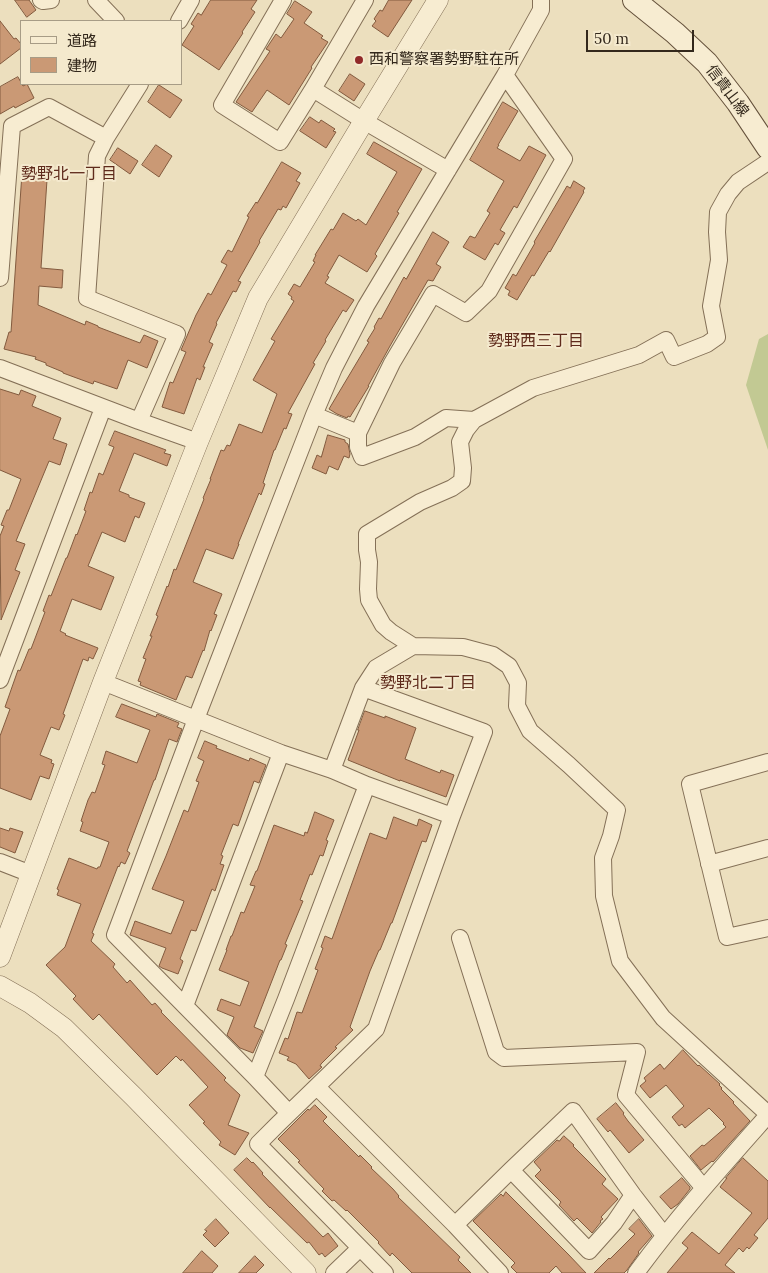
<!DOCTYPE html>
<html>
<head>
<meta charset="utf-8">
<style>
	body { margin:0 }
	#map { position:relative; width:768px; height:1273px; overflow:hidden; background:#ecdfbe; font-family:Lora,"Noto Sans JP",serif }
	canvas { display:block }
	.legend { position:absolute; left:20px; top:20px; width:162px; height:65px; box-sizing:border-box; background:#f4e9cd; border:1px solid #a79c86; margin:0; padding:6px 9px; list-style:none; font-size:15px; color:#33281c }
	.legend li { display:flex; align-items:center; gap:10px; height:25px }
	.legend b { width:25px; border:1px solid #a79c86 }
	.scale { position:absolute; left:586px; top:30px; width:108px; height:22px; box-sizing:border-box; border:2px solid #33281c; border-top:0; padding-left:6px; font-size:15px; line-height:18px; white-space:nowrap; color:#33281c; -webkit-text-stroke:4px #f4e9cd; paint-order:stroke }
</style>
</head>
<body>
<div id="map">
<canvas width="768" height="1273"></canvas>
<ul class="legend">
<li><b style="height:6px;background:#f7ecd1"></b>道路</li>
<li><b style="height:14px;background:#ca9975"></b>建物</li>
</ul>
<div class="scale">50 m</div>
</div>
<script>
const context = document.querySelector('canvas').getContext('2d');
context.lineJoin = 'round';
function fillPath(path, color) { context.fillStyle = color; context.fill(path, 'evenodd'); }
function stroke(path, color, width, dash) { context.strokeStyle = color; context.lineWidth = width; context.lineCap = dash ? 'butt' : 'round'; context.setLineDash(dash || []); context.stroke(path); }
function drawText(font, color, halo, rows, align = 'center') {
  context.font = font + ' Lora,"Noto Sans JP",serif'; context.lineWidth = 4; context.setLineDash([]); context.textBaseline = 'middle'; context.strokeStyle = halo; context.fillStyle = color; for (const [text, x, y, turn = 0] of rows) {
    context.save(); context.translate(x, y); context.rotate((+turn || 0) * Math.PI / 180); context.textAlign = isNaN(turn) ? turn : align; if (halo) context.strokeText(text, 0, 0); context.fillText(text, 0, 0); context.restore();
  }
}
fillPath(new Path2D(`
	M768,334V450L746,385L759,339Z`), '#c2c993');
const building = new Path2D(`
	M15,0H29L36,10L27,17Z
	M211,0H257L251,9L255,12L242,32L243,33L219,70L182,45L194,26L191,24L198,13L201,15Z
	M389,0H412L388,37L372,26L376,21L374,19L380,10L382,11Z
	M295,1L312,12L304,23L323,36L321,38L328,42L311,67L312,68L289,105L267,90L252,112L236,102L270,51L266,49L276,34L281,38L294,19L287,14Z
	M0,21L14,39L16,38L21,44V48L0,64Z
	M350,74L365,84L354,101L339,91Z
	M18,77L23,86L27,84L34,98L15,108L14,106L0,114V87Z
	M159,85L182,100L170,118L148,102Z
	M503,102L518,111L498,145H499L497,148L520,161L529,146L546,155L517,208L514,206L500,230L505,233L498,245L495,243L485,260L463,247L470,236L475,238L490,213L487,211L504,181L470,160Z
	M310,117L319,123L321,120L335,129L333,131L336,132L326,148L300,131Z
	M374,142L422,169L397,212L399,213L375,254L377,256L367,272L339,255L327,276L329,277L325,283L354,300L346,312L343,310L325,340L326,341L313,363L315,364L288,413L292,414L286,429L284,428L275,450H274L263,483L265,484L261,495L259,493L238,544H239L233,559L206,549L193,582L222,594L214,614L217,615L211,631L210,630L204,651L203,650L192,678L186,676L176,700L140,685L141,682L138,681L146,659L143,658L152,636H150L158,616L156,615L167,586L168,587L174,569L176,570L191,532L204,499L203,498L211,479H210L221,450L224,451L227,445L230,446L239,424L262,433L277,394L253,380L275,341L271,339L294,301L291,299L292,297L288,294L294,284L300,287L315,262L313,261L316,255H315L331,229L333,230L343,213L356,221L358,219L366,225L397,172L367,154Z
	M156,145L172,156L159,177L142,165Z
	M118,148L138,161L130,174L110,160Z
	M282,162L301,173L296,181L300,183L286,208L283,206L281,210L278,209L259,241L260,242L238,281L241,282L236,292L233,291L216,323L217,324L209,342L213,344L203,367H205L200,380L197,378L184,414L162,407L170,382L173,383L186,352L181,350L196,315L208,293L211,295L227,265L221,262L228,250L232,252L249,217L247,216L256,202L257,203Z
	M27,171L41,172V179L47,180L41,268L63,270L62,288L39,286L38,305L85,325L86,321L98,326V327L140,343L144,335L158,341L147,368L128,360L117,389L94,381L93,384L63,373V372L46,365V363L35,359L36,357L4,349L9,332H11L22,173H27Z
	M574,181L585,188L583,191L584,192L550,252L549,251L534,276L532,275L517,300L508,295L510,291L505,288L513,274L516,276L535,243L534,242L567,186L570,188Z
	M433,232L449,242L436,264L441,267L433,281L428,280L390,346L368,386H369L350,417L348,416L347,418L337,414L329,409L369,342L367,341L375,328L374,327L379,318L381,319L404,277L406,279Z
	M0,389L19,395L21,390L36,396L32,406L61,418L53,439L67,444L60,465L49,461L16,541L25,544L15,570L20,572L1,620L0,536L4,526L1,525L7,510H9L21,479L0,470Z
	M115,431L166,450L164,453L171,455L167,466L134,453L119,491L129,495V497L145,503L139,518L135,516L125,542L102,532L88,566L114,577L101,610L72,599L60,631L66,634L65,635L98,648L93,659L89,657L88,661L83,659L63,714L65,715L59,730L51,727L40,755L52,760L51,763L54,764L49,779L40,776L31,800L0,788V736L10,709L5,707L18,670L20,671L29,649H31L45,612L43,611L49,595L51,596L66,558H67L76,534L77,535L86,511L84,510L90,492L92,493L99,473L103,475L114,447L109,445Z
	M328,435L345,440V442L348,444L350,454L349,458L344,456L338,470L329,466L326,474L312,468L317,455L321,457Z
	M122,704L156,717L157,714L179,723L177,727L182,729L177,742L169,739L155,780H154L127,851L130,853L125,864L121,862L119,867L118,866L92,933L94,934L91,941L115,964L113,967L127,983L130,980L152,1005L155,1003L162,1011L161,1012L226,1078L224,1080L240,1095L228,1125L249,1133L235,1155L219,1145L221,1142L203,1123L205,1122L189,1105L208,1087L182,1059L181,1061L176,1056L157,1075L99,1014L93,1020L73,999L76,996L46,965L65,947L81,904L57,895L59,890L57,889L69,858L97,869L98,867H100L109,842L80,831L83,822L81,821L88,800L92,792L95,793L105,765L102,764L106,751L137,763L150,730L116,717Z
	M365,711L385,718V716L416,728L405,759L440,773L441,770L454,775L446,797L400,780V781L348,760L359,730H358Z
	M205,741L217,746L216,748L249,761L250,758L266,765L259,783L254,781L238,826L233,824L221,855L223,856L220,864L224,865L215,891L212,889L196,931L191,930L180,959L183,961L178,974L162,968L159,966L166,948L130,935L135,921L171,934L183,904L184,901L152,889L166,856L184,810L188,812L199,782L196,781L204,761L198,758Z
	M315,812L334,820L326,840L328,841L323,856L320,855L312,875L310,874L300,900L303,901L285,944L287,945L281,960H280L254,1027L263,1031L253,1053L240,1048L227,1035L234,1017L217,1010L221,999L240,1006L249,982L219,970L227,950H226L231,936H232L241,912L244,913L255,886L250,885L256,871H257L274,825L304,836L305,832L307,833Z
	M394,817L417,826L419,819L432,825L426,842L422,841L392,923H391L380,950H379L370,971L350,1027L353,1030L335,1047L337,1048L321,1064L320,1066L322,1067L309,1079L296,1064L287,1060L289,1057L279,1053L285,1038L288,1039L297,1012L302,1013L318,970L315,969L323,948L321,947L325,936L332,939L370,833L386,839Z
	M0,828L9,831L10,828L23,832L15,853L0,847Z
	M683,1050L698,1066L699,1065L720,1084L719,1085L722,1088L721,1089L734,1102L733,1103L750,1121L713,1162L712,1161L701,1170L690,1156L702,1145L704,1146L726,1127L723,1124L724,1123L709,1108L685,1128L682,1124L679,1126L672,1117L684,1106L666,1085L650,1098L640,1086L646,1081L644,1078L660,1064L664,1069Z
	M616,1103L624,1113L623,1114L628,1121L644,1140L629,1153L610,1130L608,1132L597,1119Z
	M315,1105L327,1117L323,1121L359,1157L360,1155L372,1167L371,1168L393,1189L399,1196L398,1197L460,1257L458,1260L471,1273H412L392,1253L390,1256L378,1243L379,1242L347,1210L346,1211L334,1200L332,1201L322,1191L324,1189L298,1162L300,1161L278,1139L308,1109L309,1110Z
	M564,1136L574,1145L573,1146L606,1179L602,1184L618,1199L601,1217L603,1219L600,1221L601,1222L592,1233L577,1218L574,1221L559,1205L561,1202L535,1176L541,1170L534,1162L557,1140L559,1141Z
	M247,1158L252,1163L253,1162L263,1173L262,1174L323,1237L328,1233L338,1246L325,1257L322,1253L319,1255L309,1242L307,1243L270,1207V1208L234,1170Z
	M743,1158L768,1181V1218L754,1235L758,1238L749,1249L747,1247L743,1252L739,1248L725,1265L735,1273H667L688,1248L682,1243L692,1232L719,1254L752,1213L720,1187L727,1178H726Z
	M682,1178L690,1187V1189L678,1204L671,1209L660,1197Z
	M506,1192L568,1254L586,1273H562L556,1266L549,1273H517L511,1267L515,1263L473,1221L501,1194L503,1196Z
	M216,1219L229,1233L215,1247L203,1235L207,1231L205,1230Z
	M639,1219L652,1236L638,1252L639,1253L627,1270L624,1273H594L609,1258L610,1259L635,1234L629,1229Z
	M202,1251L218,1266L212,1273H183Z
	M255,1256L264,1265L256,1273H239Z`);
fillPath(building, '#ca9975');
stroke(building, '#825a3e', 1);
const minor = new Path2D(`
	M41,0L43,1L51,0
	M96,0L116,21
	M283,0L222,105L280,142L313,89L365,0
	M179,21L191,0
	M505,75L564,159L489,291L466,313L433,294L392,363L358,433V447L362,457L415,437L446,418L474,420L533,388L639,355L666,340L674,357L707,344L717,337L711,306L719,260L717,232L718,212L728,194L738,182L768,162
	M313,89L364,121L448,170
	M0,278L12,126L49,107L106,138
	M0,368L139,421L198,442
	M314,415L358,433
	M139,421L177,334L87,298L97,156L106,138L140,84
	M413,646L391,632L383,625L369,600L368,589L369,562L367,550V534L420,502L452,488L462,481L463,468L460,442L466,430L474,420
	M0,680L103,408
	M103,682L281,753L332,770L367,785L452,816
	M363,688L484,732L452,816L376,1029L278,1124L258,1144L385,1273
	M768,762L690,784L727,937L768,928
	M332,770L363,688L376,668L413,646L463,647L493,655L509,666L518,683L517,706L530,731L569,765L617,810L611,836L603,858L604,896L620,961L663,1018L768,1114
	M0,862L31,874
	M709,864L768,848
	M460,938L496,1052L504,1058L637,1052L626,1095L703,1187
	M185,1006L281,753
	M255,1077L286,999L367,785
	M317,1087L455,1225L500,1273
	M289,1113L255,1077L115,935L196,719L314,415L334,368L366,306L505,75L541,10V0
	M511,1170L589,1251L614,1223L633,1195
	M455,1225L511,1170L573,1111L633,1195L664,1235
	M334,1273L360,1248
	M636,1273C677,1217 722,1167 768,1115`);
const tertiary = new Path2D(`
	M0,957L103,682L198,442L258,298L364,121L438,0
	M0,986L30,1003L64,1028L134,1097L306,1273`);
const secondary = new Path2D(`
	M634,0L675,33L707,63L738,103L768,148`);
stroke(minor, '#847057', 18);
stroke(tertiary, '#847057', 21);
stroke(secondary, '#65513b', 24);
stroke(minor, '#f7ecd1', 16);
stroke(tertiary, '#f7ecd1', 20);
stroke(secondary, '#f7ecd1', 22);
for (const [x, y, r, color] of [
	[359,60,5,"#912a29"]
]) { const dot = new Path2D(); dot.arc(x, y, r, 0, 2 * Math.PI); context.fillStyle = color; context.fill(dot); stroke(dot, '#f4e9cd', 2); }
drawText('15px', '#33281c', '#f4e9cd', [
	["西和警察署勢野駐在所",369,60]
], 'left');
drawText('15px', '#33281c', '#f4e9cd', [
	["信貴山線",727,91,53]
]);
drawText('16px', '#5f2b1c', '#f4e9cd', [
	["勢野北一丁目",69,174],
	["勢野西三丁目",536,341],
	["勢野北二丁目",428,683]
]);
</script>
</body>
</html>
